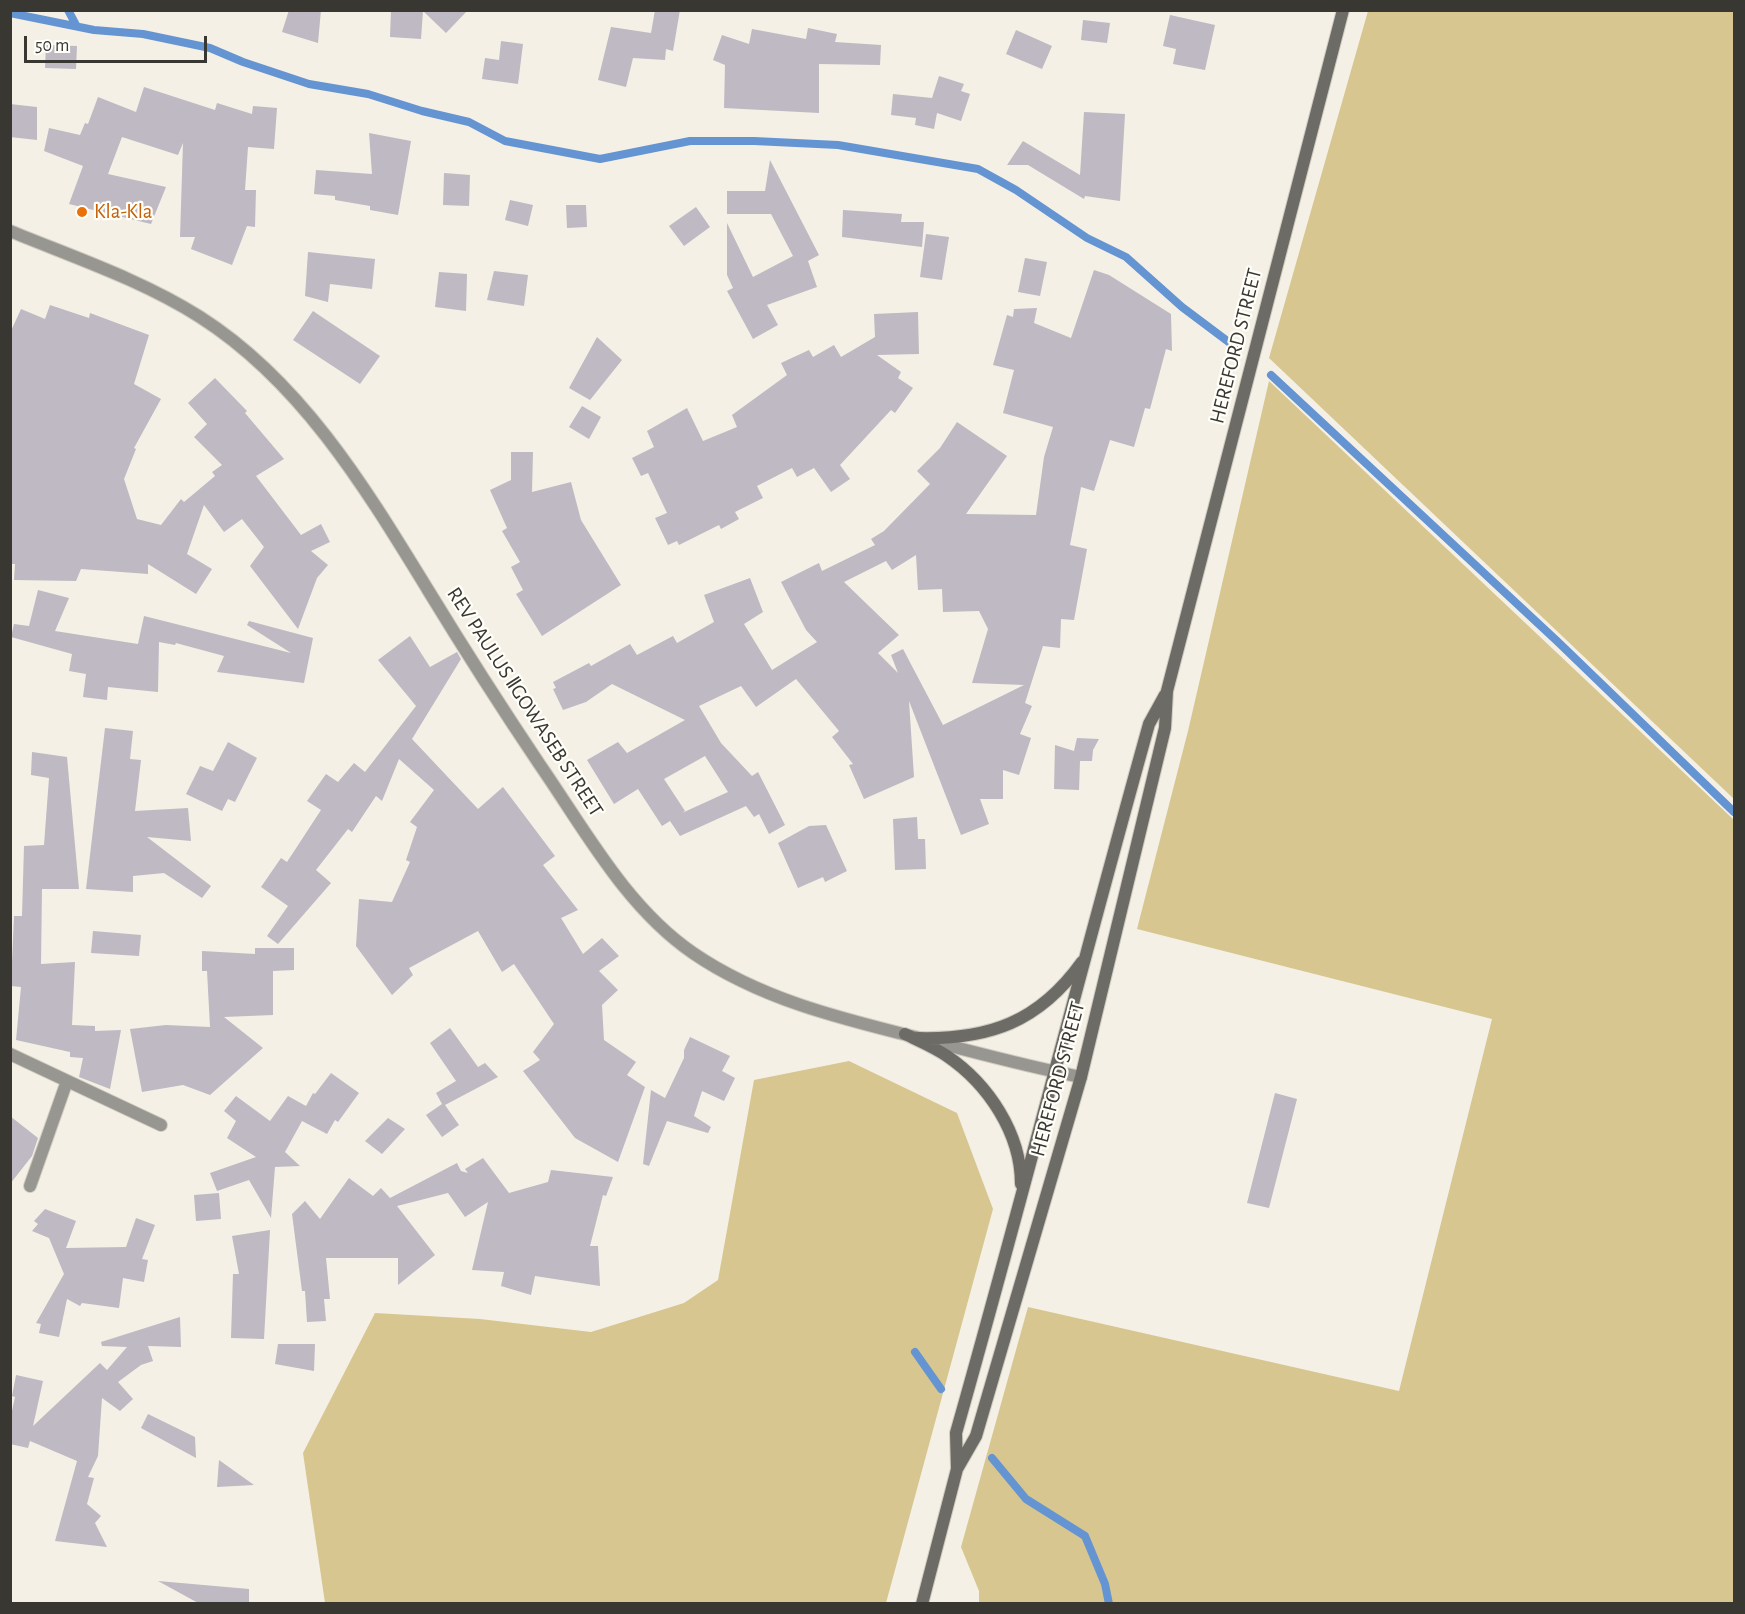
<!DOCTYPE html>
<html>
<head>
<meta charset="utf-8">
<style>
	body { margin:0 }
	#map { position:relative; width:1745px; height:1614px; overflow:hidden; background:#f4f0e5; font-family:"Alegreya Sans",sans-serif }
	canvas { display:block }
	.frame { position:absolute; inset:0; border:12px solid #383732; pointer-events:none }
	.scale { position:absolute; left:24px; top:36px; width:183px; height:27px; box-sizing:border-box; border:3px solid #383732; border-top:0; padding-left:8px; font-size:18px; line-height:21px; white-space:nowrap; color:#383732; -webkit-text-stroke:4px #fffef9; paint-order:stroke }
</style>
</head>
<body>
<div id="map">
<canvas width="1745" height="1614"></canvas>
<div class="frame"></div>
<div class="scale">50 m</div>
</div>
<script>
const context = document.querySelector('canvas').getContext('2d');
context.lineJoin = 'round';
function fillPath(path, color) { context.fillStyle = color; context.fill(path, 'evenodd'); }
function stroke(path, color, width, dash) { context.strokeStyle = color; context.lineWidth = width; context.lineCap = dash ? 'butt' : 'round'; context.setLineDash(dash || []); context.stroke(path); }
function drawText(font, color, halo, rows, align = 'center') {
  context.font = font + ' "Alegreya Sans",sans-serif'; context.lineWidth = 4.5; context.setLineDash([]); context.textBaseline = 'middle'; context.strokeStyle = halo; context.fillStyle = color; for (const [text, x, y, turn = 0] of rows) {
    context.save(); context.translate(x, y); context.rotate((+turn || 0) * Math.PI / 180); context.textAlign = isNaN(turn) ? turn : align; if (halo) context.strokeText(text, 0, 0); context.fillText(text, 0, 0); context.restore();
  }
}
fillPath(new Path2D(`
	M1368,11H1734V799L1269,358Z
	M1269,381L1734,820V1603H979V1591L961,1547L1028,1307L1399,1391L1492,1019L1137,929L1188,731Z
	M849,1061L957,1113L993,1209L886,1603H325L303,1453L375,1313L480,1319L591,1332L684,1303L718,1280L754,1080Z`), '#d7c690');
stroke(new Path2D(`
	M68,10L76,25
	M10,13L94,30L143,34L210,48L243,62L309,84L368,94L422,111L469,122L505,141L600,159L690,141H754L838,145L978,169L1016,190L1087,238L1126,257L1182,307L1234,346
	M1271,375L1557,641L1734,812
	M915,1352L941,1389
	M992,1458L1026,1499L1085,1536L1105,1584L1109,1604`), '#6594d2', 8);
fillPath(new Path2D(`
	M289,10H321L318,43L282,32Z
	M391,10H468L446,33L423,11L421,39L390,37Z
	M655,10H680L673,51L666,49L665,60L633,58L626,87L598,80L611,27L651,33Z
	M1170,15L1215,25L1205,70L1173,64L1176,49L1163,46Z
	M1083,20L1110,23L1107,43L1081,40Z
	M808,28L837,34L835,42L881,45L880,65L819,64V113L724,108L725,65L713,60L722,35L749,44L752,29L806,39Z
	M1016,30L1052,46L1042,69L1006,54Z
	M501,41L523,44L518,84L482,79L485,58L499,60Z
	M46,45L77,46L76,69L45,68Z
	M939,76L964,84L961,91L970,94L961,121L937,113L934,129L915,125L916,118L891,115L893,94L932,98Z
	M144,87L215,110L217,103L252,114L253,106L277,108L274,149L248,147L245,190H256L255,227L247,226L232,265L191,249L195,237H180L183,143L178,155L122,137L108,174L166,187L151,224L69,204L83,166L44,151L49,128L80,135L85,123L88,124L98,97L136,112Z
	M10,104L37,107V140L10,137Z
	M1084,112L1125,114L1120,201L1085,196L1084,199L1028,165H1007L1023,141L1080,175Z
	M369,133L411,141L398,215L370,210V206L335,200V196L314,194L316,170L372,174Z
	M770,160L819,255L808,261L817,287L767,305L778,325L753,339L727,291L733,288L727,275V223L753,277L793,256L771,214H727V191H765Z
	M444,173L470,175L469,206L443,205Z
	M510,200L533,205L528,226L505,220Z
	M566,205H586L587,227L567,228Z
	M696,207L710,227L684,246L669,226Z
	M843,210L902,214L901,222H924L922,247L842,237Z
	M926,234L949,237L942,280L920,277Z
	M308,252L375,259L372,289L330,284L328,302L305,296Z
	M1025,258L1047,262L1040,296L1018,292Z
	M1094,270L1109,275L1171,314L1172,351L1166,349L1150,409L1145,408L1134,447L1110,440L1094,491L1081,487L1070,545L1087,549L1074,620L1061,619L1060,648L1043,646L1025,703L1032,706L1020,734L1031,738L1019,775L1003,770V799H980L989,824L961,835L909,701L914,777L864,799L849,765L853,764L832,737L839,731L796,679L756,707L741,686L699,706L721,743L752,776L758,772L785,825L769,834L759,814L754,817L746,806L680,836L670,821L662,826L638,789L614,804L587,760L618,742L627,753L685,720L612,684L586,702L563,710L553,689L556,688L553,682L589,663L591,666L630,644L637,655L673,636L677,643L714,622L704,595L750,578L763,612L744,624L772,670L817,642L806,630L781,582L819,563L822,571L875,545L871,539L884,531L930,484L917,471L940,448L957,422L1007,456L966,514L1036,515L1044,457L1053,427L1003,413L1014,370L993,365L1007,315L1013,317L1014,309L1037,308L1034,323L1071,338ZM916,555L918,590L942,589L943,612L979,611L988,629L972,683L1024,685L943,725L903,649L891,655L898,673L878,653L899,635L844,582L886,561L892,570ZM705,756L728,792L682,813L685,811L664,779Z
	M494,271L528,275L524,306L487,300Z
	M439,272L467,274L466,311L435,307Z
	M50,305L89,318L90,313L149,335L134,384L161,399L134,448L136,449L124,479L137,519L161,525L181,499L184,502L215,476L212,472L222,465L194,437L207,424L188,403L215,378L247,411L245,413L284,459L256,476L301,535L321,524L330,542L311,551L328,565L317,578L298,629L250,566L264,547L242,519L224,532L204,505L187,554L212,569L196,594L148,564V574L81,569L76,581L14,580L15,564H10V333L21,309L45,319Z
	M313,311L380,356L360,384L293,340Z
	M918,312L919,354L877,355L901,372L898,378L913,388L895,413L891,410L840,465L850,479L831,492L814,468L797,477L792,468L757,486L763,498L735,512L739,519L721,529L719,525L679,545L677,541L668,545L655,518L667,513L648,473L641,476L632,458L654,447L647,431L687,408L703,441L737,427L732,415L787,375L781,363L809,350L813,357L834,345L841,357L875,337L874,314Z
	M597,337L622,360L590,400L569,388Z
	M582,406L601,417L589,439L569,427Z
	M511,452H533L532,492L571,482L581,520L621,585L542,636L516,594L523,590L511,567L520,562L502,531L507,528L490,490L511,480Z
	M38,590L69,598L55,631L138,644L144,616L291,653L247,625L249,621L313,638L304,683L217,672L224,656L176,643L175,645L159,642L158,692L108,687L107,700L83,697L86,674L69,671L72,654L11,637L14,624L29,626Z
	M410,636L430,667L457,652L461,659L412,739L478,809L503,787L555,856L543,865L578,910L561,918L583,954L602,938L619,956L599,971L618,990L602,1005L604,1040L636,1062L627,1075L645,1087L618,1162L575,1138L523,1071L540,1060L533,1052L554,1024L514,964L502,972L478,931L409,968L413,975L392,995L356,946L359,899L392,902L410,862L406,860L417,827L410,822L434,790L399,759L382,801L376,796L352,832L348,829L316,870L331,883L278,944L267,936L288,906L261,887L281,858L287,862L321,810L307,801L326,774L338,782L354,763L365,772L416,706L378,660Z
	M105,728L133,731L130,759L141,760L135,811L188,808L191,841L147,837L211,886L202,898L164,873L133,876V892L86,889Z
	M1077,738L1099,739L1093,750L1092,761H1080L1079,790L1054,789L1055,745L1074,751Z
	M228,742L257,758L235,802L228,799L222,811L186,794L200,766L213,771Z
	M32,752L67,757L79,889H42L41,964L75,962L72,1025L95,1026V1031L121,1030L110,1089L79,1077L83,1058L70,1057V1052L16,1040L21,987L11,986L14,916H22L24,846L44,845L49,778L31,775Z
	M917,817L918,839H925L926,869L895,870L893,819Z
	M826,825L847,871L825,882L823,877L798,888L778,843L809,826Z
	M93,931L141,935L139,956L91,953Z
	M255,948H294V970L273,971V1015L224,1017L263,1048L210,1095L183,1085L142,1092L130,1029L166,1025L210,1027L207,971H202V951L255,954Z
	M450,1028L478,1067L485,1063L498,1077L445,1105L459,1125L442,1137L426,1115L442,1104L436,1093L456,1081L430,1043Z
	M690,1037L730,1056L722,1071L735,1078L724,1101L702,1091L694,1116L711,1127L708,1133L667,1121L649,1166L643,1164L651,1090L665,1098L684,1058V1050Z
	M331,1073L359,1093L338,1122L335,1120L327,1134L302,1121L285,1152L300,1166L275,1167L271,1218L249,1180L217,1191L210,1173L256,1157L227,1138L236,1121L224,1111L236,1096L270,1121L288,1096L306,1106L313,1093L315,1094Z
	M1275,1093L1297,1099L1269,1208L1247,1203Z
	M10,1116L38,1138L32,1156L10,1184Z
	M388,1118L405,1129L382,1154L365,1141Z
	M483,1158L509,1193L548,1182L551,1170L613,1177L606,1196L603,1195L590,1246H598L600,1286L535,1276L531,1295L501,1286L504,1272L472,1270L488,1202L465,1217L448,1193L397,1206L435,1255L398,1285V1258H326L330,1299H324L326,1321L307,1322L305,1291H302L292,1214L305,1201L320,1219L349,1178L373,1196L381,1188L390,1198L457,1163L461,1171L468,1173L465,1169Z
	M219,1193L221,1219L196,1221L194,1195Z
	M45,1209L76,1221L66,1248L126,1247L136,1218L155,1225L142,1259L148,1260L144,1282L123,1278L119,1308L82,1303L80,1306L67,1299L59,1337L39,1333L41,1324L36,1323L64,1274L49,1238L32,1231L38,1224L34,1221Z
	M270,1230L264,1339L231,1338L233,1274H239L232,1236Z
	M180,1317L181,1347L148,1346L153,1361L141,1365L118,1382L133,1399L120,1411L102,1398L98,1456L88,1477L94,1478L87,1504L101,1516L95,1523L107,1547L55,1541L77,1461L30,1441L28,1448L10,1444V1420L15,1397L12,1396L16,1375L43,1381L33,1426L100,1363L107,1370L127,1347L102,1346L101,1342Z
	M278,1344H315L314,1371L275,1364Z
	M148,1414L195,1437L196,1458L141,1428Z
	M219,1460L254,1485L217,1487Z
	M158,1581L249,1589V1604H200Z`), '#beb9c3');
const minor = new Path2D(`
	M10,231C73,257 142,280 200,317C302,382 366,489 428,590C464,649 501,707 540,765C585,830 626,907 693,953C763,1001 847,1020 927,1040C978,1053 1029,1067 1081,1077
	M10,1054L161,1125
	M30,1186L67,1081`);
const secondary = new Path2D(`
	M905,1034C919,1041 934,1047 947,1056C988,1084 1021,1133 1021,1184
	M917,1038C989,1040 1039,1022 1082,962
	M957,1469L976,1436L1081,1077L1165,728L1167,691L1343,10
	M922,1604L957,1469L956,1433C1023,1197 1083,960 1149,724L1165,695`);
stroke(minor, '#cecbc1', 14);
stroke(secondary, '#cecbc1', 14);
stroke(minor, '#979691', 12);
stroke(secondary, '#6d6b65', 12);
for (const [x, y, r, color] of [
	[82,212,6,"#e8710a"]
]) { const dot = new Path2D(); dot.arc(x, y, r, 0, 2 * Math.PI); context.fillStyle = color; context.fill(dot); stroke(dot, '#fffef9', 2); }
drawText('21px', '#c56008', '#fffef9', [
	["Kla-Kla",94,212]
], 'left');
drawText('21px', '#383732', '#fffef9', [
	["HEREFORD STREET",1236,346,-76],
	["REV PAULUS ǁGOWASEB STREET",525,702,57],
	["HEREFORD STREET",1058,1079,-75]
]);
</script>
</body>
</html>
